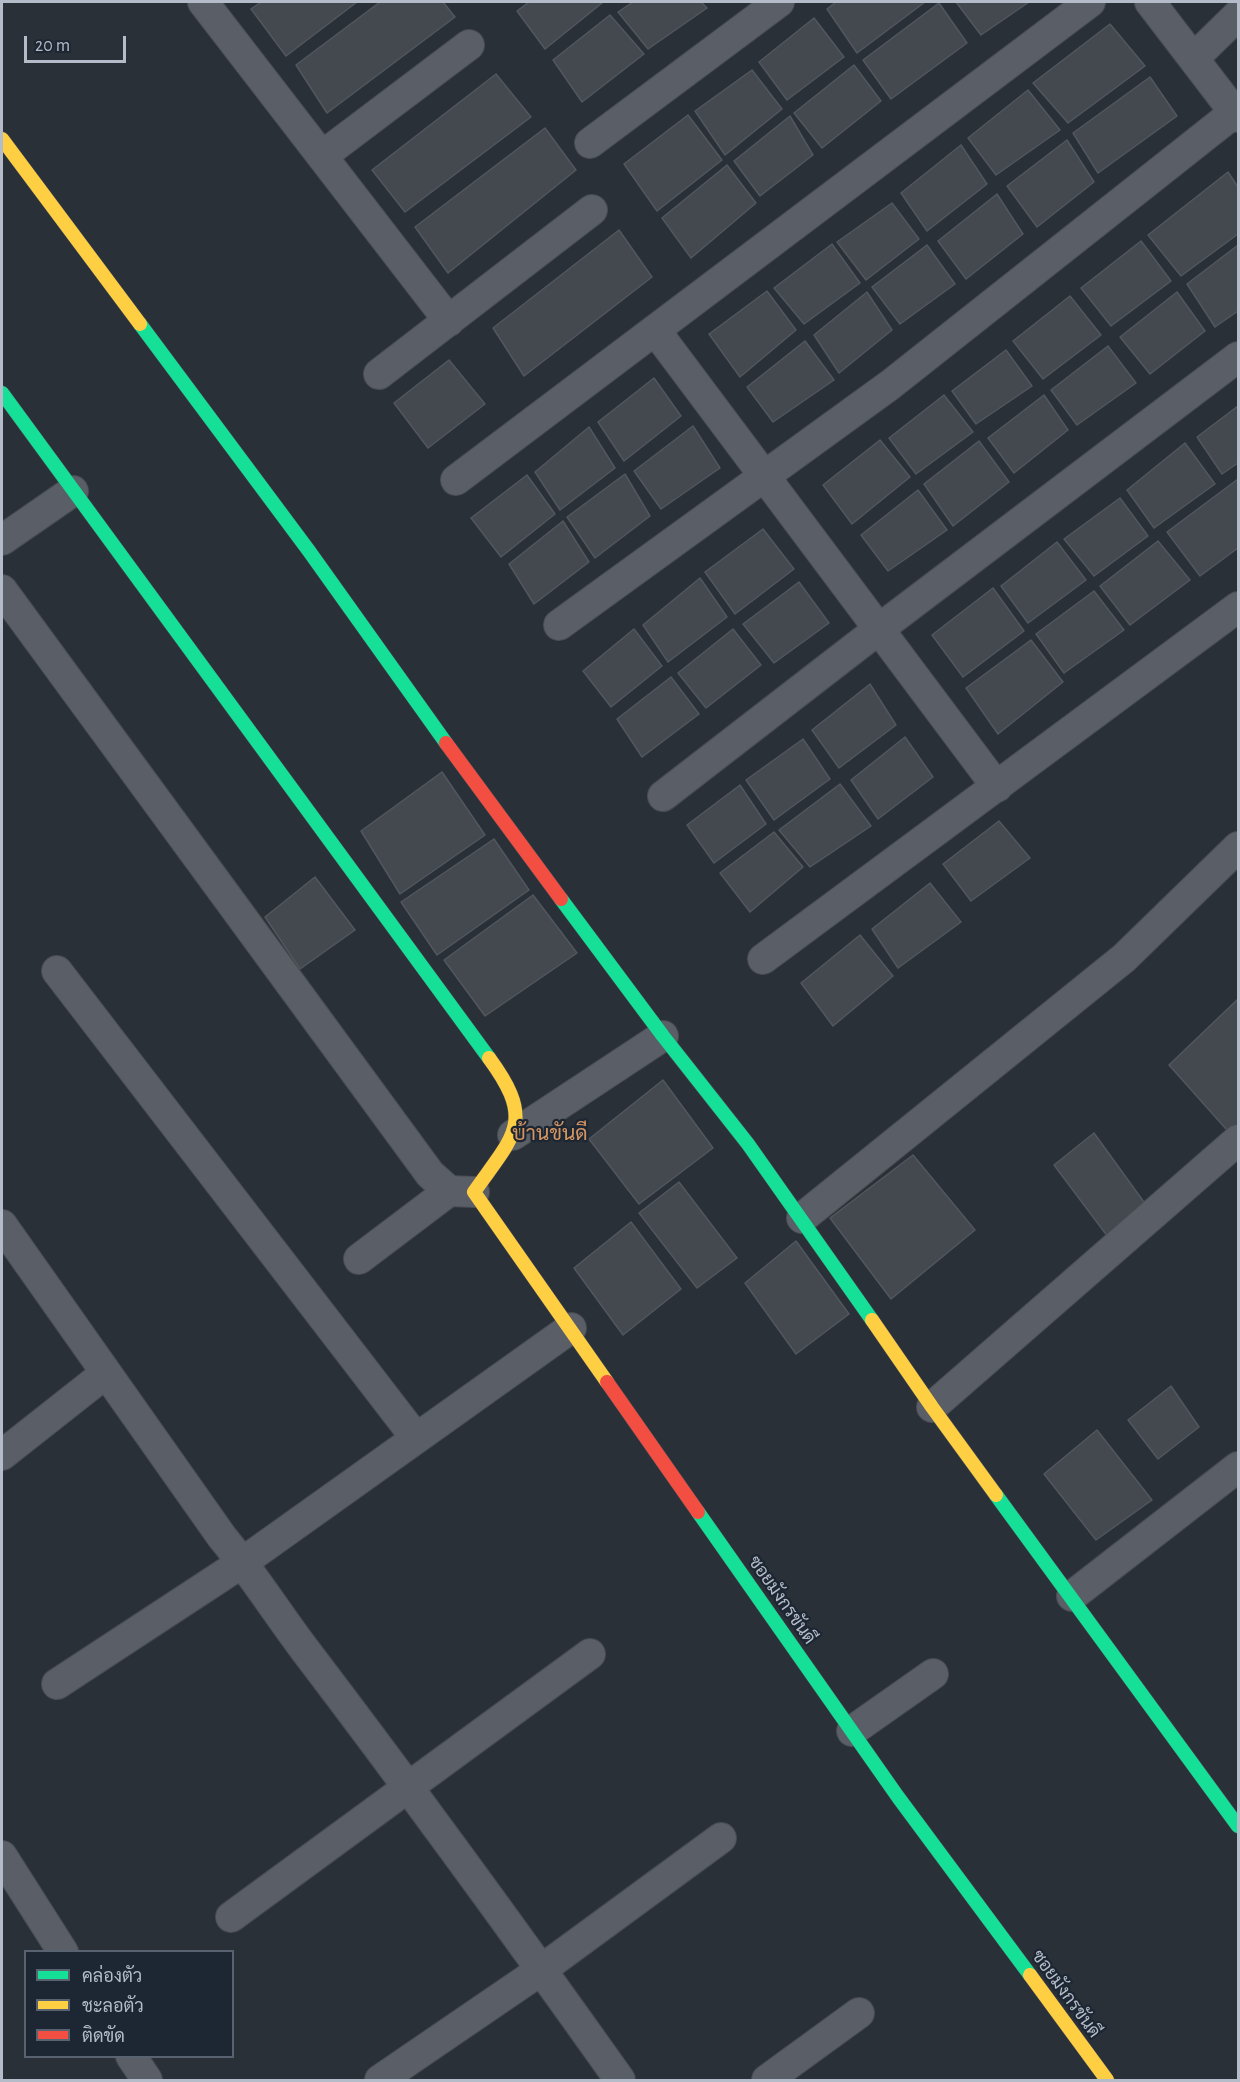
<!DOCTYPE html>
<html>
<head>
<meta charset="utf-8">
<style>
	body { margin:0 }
	#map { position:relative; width:1240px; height:2082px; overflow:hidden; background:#2a3038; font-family:"Alegreya Sans",Sarabun,sans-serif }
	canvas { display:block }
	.frame { position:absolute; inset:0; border:3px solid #b4bcc9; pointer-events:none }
	.legend { position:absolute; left:24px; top:1950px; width:210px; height:108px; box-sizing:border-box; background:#1d2633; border:2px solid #59626f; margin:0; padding:8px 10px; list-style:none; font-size:18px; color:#b4bcc9 }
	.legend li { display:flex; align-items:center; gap:12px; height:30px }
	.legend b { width:30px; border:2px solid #59626f }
	.scale { position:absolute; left:24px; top:36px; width:102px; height:27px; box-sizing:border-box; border:3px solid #b4bcc9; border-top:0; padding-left:8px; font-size:18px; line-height:21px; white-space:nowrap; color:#b4bcc9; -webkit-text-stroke:4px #1d2633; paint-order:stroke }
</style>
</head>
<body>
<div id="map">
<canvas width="1240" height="2082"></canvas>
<div class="frame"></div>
<ul class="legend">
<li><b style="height:8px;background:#16e098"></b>คล่องตัว</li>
<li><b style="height:8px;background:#ffcf43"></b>ชะลอตัว</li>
<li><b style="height:8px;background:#f24e42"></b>ติดขัด</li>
</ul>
<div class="scale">20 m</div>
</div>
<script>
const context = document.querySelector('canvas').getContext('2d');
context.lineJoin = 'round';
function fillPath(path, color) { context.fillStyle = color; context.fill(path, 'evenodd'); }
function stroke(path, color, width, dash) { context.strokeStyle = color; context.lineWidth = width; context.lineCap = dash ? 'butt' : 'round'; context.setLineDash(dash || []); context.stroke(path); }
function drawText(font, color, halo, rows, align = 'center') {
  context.font = font + ' "Alegreya Sans",Sarabun,sans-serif'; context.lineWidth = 4.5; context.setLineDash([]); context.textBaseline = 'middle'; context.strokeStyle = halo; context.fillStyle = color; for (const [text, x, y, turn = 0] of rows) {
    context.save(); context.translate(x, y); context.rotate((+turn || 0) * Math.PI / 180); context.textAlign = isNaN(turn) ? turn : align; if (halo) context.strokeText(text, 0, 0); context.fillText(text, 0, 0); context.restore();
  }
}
const building = new Path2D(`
	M261,2H357L286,56L251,9Z
	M380,2H443L455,17L327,113L296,65Z
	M529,2H600L602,3L545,49L517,11Z
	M633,2H701L707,8L648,49L618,12Z
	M836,2H925L857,53L827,9Z
	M956,2H1029L981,35Z
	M939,3L967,43L891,99L863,60Z
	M610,15L644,54L582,102L553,60Z
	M814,18L844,57L787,100L759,62Z
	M1110,24L1145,66L1068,123L1033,83Z
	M854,65L881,101L822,148L794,113Z
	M752,70L782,109L725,155L695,111Z
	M496,74L531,117L405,212L372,170Z
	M1150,77L1177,116L1098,173L1073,133Z
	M1028,90L1060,130L996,175L968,138Z
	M688,115L722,160L657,211L624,164Z
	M790,116L813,155L760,196L734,161Z
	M545,128L576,170L448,273L415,227Z
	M1067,140L1094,182L1037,227L1007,186Z
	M961,145L987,184L927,231L901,193Z
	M727,165L756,203L691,258L662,218Z
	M1228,172L1238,187V234L1181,276L1148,235Z
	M997,194L1023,234L966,279L938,241Z
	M892,203L919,239L866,280L837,242Z
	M619,230L652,277L524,376L493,328Z
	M1141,241L1171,281L1111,326L1081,288Z
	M832,244L860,283L804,324L774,288Z
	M927,245L955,284L900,324L872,287Z
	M1238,245V311L1215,327L1187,284Z
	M767,291L796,330L740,377L709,334Z
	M867,292L892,330L839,373L814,335Z
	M1177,292L1205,331L1150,374L1120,337Z
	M1070,296L1101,335L1043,379L1013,341Z
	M805,341L834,380L773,422L747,387Z
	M1108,346L1136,383L1077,425L1051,390Z
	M1006,350L1032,386L976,424L952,391Z
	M449,360L485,404L428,448L394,403Z
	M654,378L681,416L624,461L598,422Z
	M944,395L973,432L916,474L889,438Z
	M1044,395L1068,430L1014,473L988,438Z
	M1238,406V463L1222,474L1197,437Z
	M693,426L720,468L661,509L634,471Z
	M589,427L615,468L560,510L535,472Z
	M880,440L910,477L852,524L823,485Z
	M979,441L1009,482L953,526L924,484Z
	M1185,443L1215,484L1154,528L1127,490Z
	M625,474L650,516L595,558L567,517Z
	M527,475L555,514L501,557L471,518Z
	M1238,479V548L1200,576L1167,532Z
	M918,490L947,530L888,571L861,535Z
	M1120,498L1148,536L1094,576L1064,539Z
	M563,521L589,562L534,604L509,564Z
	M763,529L794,569L735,614L705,572Z
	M1158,541L1190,580L1130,625L1100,586Z
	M1057,542L1086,580L1028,623L1001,586Z
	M700,578L727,617L668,662L643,625Z
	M799,582L829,623L774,663L743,624Z
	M993,588L1024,631L963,677L932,635Z
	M1094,591L1124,630L1064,673L1036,634Z
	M634,629L662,666L611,707L583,671Z
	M733,629L761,665L706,708L678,673Z
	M1031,640L1063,682L998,734L966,688Z
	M671,677L699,714L642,757L617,719Z
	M870,684L896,725L839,768L812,730Z
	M905,737L933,777L878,819L851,780Z
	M803,739L830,779L774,820L746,780Z
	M442,772L485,835L400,894L361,831Z
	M840,784L871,826L810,867L779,830Z
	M740,785L766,824L714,863L687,825Z
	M999,821L1030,858L971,901L943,864Z
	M774,832L803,867L750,912L720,873Z
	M494,839L529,890L437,955L401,902Z
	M315,877L355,930L300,969L265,917Z
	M930,883L961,922L898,968L872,929Z
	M533,895L577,953L485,1016L444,960Z
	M860,935L893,976L833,1026L801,983Z
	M1238,999V1134L1234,1138L1169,1065Z
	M663,1080L713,1148L639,1204L589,1139Z
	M1094,1133L1149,1209L1111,1241L1054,1165Z
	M913,1155L975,1230L891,1299L830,1218Z
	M679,1182L737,1258L697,1288L639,1213Z
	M631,1222L681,1289L623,1335L574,1268Z
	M796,1241L849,1314L796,1354L745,1283Z
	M1171,1386L1199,1427L1158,1459L1128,1420Z
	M1097,1430L1152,1500L1096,1540L1044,1474Z`);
fillPath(building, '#444950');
stroke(building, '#52575f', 1.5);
const street = new Path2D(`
	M203,2L449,321
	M1150,2L1238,117
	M1194,58L1238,15
	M590,143L779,2
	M322,156L469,45
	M655,330L997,787
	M379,374L592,210
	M456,480L1090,2
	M2,540L73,491
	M2,590L430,1174L449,1191L474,1192
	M559,625L890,385L1235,112
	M663,796L879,629L1238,357
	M763,959L1238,607
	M57,971L416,1438
	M513,1135L663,1036
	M802,1218L1124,958L1238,847
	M2,1225L222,1537C252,1573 277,1613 305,1650C413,1792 517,1935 620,2080
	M359,1259L449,1191
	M932,1407L1238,1140
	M2,1455L106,1373
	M1072,1596L1238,1467
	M57,1684L243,1562L571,1328
	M852,1731L933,1674
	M2,1856L63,1952
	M231,1917L590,1654
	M131,2056L147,2080
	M380,2080L541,1970L721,1838
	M767,2080L859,2013`);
const fast = new Path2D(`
	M140,324L309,551L446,743
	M2,393L489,1058
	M561,899L663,1036L748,1144L872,1320
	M996,1495L1238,1826
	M698,1512L898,1797L1030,1975`);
const slow = new Path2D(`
	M2,139L140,324
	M489,1058C536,1122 514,1135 474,1192L607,1382
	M872,1320L932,1407L996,1495
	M1030,1975L1107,2080`);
const jam = new Path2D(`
	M446,743L561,899
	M607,1382L698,1512`);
stroke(street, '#484c53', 32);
stroke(fast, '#484c53', 15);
stroke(slow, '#484c53', 15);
stroke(jam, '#484c53', 15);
stroke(street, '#5a5e66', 30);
stroke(fast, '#16e098', 14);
stroke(slow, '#ffcf43', 14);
stroke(jam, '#f24e42', 14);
drawText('18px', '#b4bcc9', '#1d2633', [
	["ซอยมังกรขันดี",782,1600,55],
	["ซอยมังกรขันดี",1066,1994,54]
]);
drawText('21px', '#d59563', '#1d2633', [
	["บ้านขันดี",550,1134]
]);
</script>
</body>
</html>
